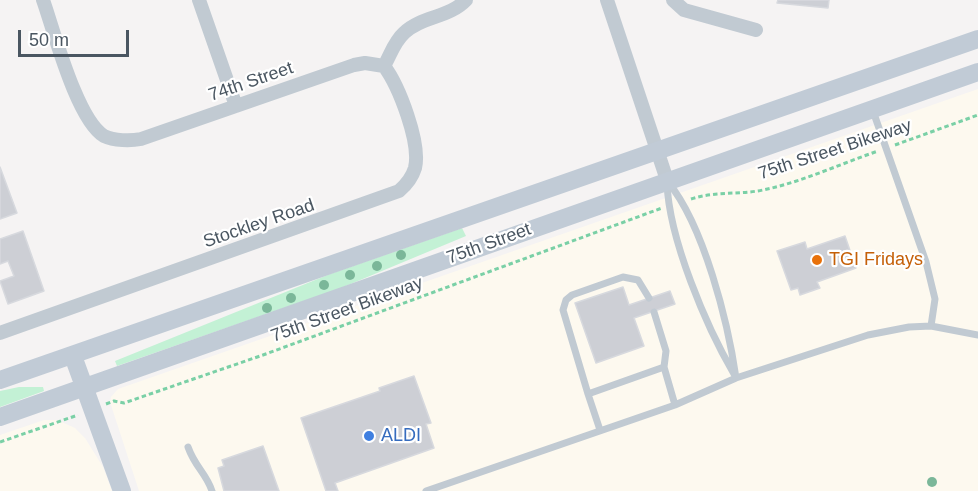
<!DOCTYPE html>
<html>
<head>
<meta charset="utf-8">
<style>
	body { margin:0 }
	#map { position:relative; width:978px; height:491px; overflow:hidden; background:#f5f3f3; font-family:Arial,sans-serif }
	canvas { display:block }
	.scale { position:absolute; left:18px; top:30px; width:111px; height:27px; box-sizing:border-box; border:3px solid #4a5661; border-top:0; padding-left:8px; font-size:18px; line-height:21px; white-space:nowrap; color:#4a5661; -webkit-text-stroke:4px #fff; paint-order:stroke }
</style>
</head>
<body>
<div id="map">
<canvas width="978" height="491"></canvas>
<div class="scale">50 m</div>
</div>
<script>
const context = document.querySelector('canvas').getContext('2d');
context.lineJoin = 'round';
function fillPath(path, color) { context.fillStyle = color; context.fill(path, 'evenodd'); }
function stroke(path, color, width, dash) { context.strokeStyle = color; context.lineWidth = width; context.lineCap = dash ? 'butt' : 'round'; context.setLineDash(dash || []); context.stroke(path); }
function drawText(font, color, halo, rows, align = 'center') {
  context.font = font + ' Arial,sans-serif'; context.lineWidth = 4.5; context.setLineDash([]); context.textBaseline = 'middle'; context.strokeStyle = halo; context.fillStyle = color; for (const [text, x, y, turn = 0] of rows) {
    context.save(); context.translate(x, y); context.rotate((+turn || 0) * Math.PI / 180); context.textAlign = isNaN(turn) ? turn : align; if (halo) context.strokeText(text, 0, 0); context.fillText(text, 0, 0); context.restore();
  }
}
fillPath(new Path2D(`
	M978,89V491H139L110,402L111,397L118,389Z
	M44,420H57L75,428L85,438L103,467L112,491H0V435Z`), '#fdf9ef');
fillPath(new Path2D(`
	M462,228L466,236L341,288L117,366L115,361L330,274Z
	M19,387H43L44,391L0,407V391Z`), '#c3f1d5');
const building = new Path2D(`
	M778,0H829L828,8L777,3Z
	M0,167L17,213L0,219Z
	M23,231L44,291L8,304L0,281L14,276L8,261L0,264V239Z
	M845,236L856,268L817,282L820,288L800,295L798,288L791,290L777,251L805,242L807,249Z
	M623,287L629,305L670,291L675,304L634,318L644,346L596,363L575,303Z
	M414,376L431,423L426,424L434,448L335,483L338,491H326L301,418L380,391L379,388Z
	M263,446L279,491H224L218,468L224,466L222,460Z`);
fillPath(building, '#cdcfd5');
stroke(building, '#d7d9de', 1.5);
stroke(new Path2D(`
	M895,145L978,115
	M691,199C715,191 739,195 763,190C802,182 840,164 878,151
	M106,404L114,401L124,403L263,355L662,208
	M0,442L78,415`), '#7ad0a6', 3, [4.5, 3]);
stroke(new Path2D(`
	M873,111L926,262L935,299L931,326
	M668,182C704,226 728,322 736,378
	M667,183C669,239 706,326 734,374
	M654,312L666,351L664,367
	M588,394L563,310L566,300L572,295L623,277L638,280L649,298
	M600,430L588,394L664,367L675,405
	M188,447C195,467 206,473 212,491
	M426,491L675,405L736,378L868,335L909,327L931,326L978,335`), '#c1cad2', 7);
stroke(new Path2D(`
	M43,0C54,31 77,120 104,136C114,141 131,141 141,139L354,65L365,63L384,66
	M199,0L236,106
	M607,0L667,180
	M673,0L684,10L756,30
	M384,66C391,54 394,42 404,33C422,16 449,18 466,0
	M0,333L399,191C406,185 412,178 415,168C421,143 399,86 384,66`), '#c1cad2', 14);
stroke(new Path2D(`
	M73,356L122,491
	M0,380L978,39
	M0,417L978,72`), '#c1cbd6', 18);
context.fillStyle = '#7bb799';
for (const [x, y] of [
	[401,255],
	[377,266],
	[350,275],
	[324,285],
	[291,298],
	[267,308],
	[932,482]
]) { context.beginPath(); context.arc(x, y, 5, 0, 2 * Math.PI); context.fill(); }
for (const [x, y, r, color] of [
	[817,260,6,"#e8710a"],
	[369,436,6,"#3f7fe0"]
]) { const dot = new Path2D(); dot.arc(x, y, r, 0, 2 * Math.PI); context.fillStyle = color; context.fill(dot); stroke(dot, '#fff', 2); }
drawText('18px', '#4a5661', '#fff', [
	["74th Street",251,82,-19],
	["75th Street Bikeway",835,150,-18],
	["Stockley Road",259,224,-19],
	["75th Street",489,244,-20],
	["75th Street Bikeway",347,310,-20]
]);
drawText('18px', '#c56008', '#fff', [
	["TGI Fridays",829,260]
], 'left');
drawText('18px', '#366cbe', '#fff', [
	["ALDI",381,436]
], 'left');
</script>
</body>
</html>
